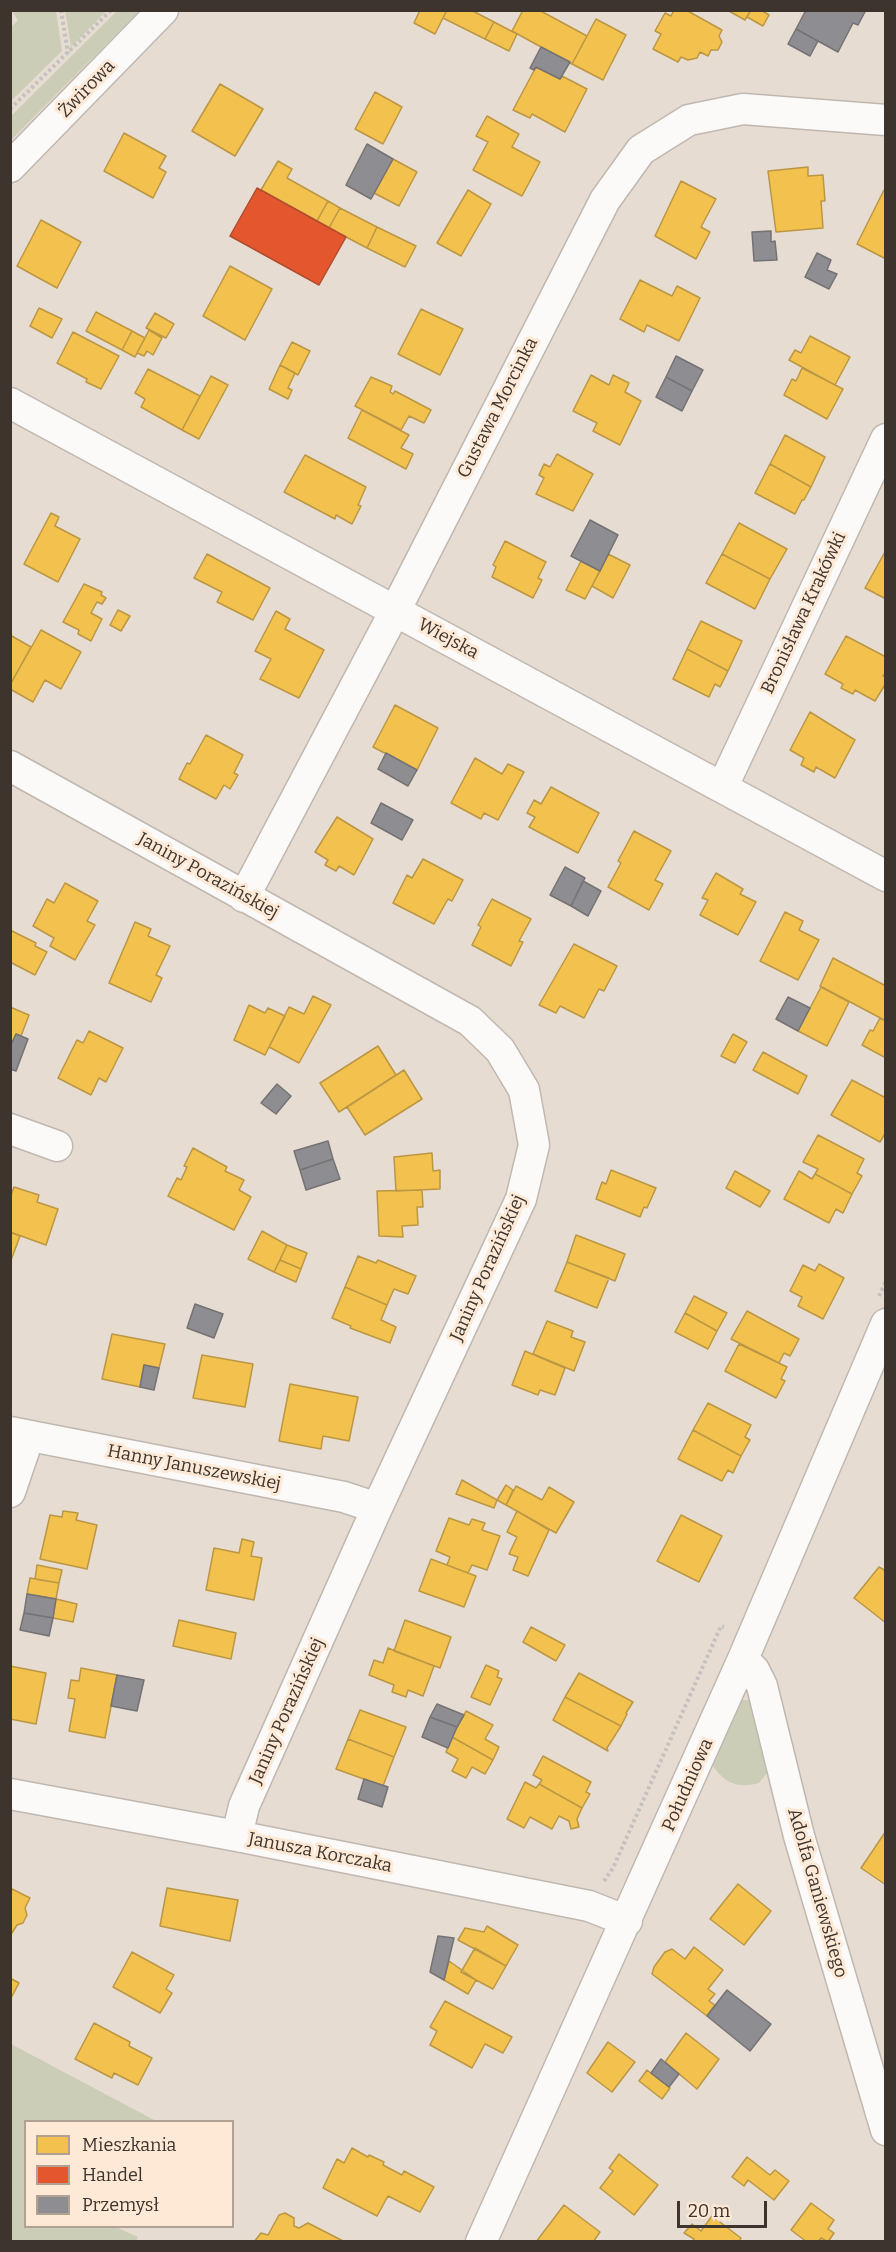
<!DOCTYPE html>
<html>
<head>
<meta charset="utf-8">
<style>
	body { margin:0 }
	#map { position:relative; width:896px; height:2252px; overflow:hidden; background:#e7dcd2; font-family:Bitter,serif }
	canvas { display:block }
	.frame { position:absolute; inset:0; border:12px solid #3c342d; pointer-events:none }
	.legend { position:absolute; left:24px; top:2120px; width:210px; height:108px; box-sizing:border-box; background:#fee9d6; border:2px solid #b0a192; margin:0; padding:8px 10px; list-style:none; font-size:18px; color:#3c342d }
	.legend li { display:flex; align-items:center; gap:12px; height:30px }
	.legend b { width:30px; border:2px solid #b0a192 }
	.scale { position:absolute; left:677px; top:2201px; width:90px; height:27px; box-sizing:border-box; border:3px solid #3c342d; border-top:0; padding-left:8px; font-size:18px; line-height:21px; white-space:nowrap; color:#3c342d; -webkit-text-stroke:4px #fee9d6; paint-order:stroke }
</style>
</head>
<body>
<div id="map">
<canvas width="896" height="2252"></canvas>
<div class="frame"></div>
<ul class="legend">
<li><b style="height:16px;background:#f2c14e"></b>Mieszkania</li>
<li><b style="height:16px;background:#e4572e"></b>Handel</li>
<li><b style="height:16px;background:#8d8d92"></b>Przemysł</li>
</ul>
<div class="scale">20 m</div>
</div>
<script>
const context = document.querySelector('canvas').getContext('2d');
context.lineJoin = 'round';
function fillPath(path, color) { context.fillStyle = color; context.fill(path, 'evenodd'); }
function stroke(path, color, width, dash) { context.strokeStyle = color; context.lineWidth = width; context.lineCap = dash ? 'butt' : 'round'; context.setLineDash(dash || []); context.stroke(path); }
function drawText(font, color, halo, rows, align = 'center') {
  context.font = font + ' Bitter,serif'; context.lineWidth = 6; context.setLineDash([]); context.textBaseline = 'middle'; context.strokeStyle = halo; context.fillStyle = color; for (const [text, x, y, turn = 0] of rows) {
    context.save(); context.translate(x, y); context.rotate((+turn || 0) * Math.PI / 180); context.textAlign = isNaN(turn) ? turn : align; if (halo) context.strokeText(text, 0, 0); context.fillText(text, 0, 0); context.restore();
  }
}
fillPath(new Path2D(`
	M11,10L56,11L62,51L11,101V27L18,20Z
	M65,11V10L106,11L71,47Z
	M117,11H139L11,140V116Z
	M742,1700H751L770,1769L759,1783C736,1789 724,1783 711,1763L736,1703Z
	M11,2044L156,2121L26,2122V2226L116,2227L138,2237L136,2241H11Z`), '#cccdb6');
const homes = new Path2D(`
	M420,10H447L435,34L414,23Z
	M447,10H471L494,22L485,39L443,18Z
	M523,10H539L587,36L572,64L512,31Z
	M674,10H686L722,30L719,36L722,42L718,50H711L708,56L700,52L697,58L688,60L681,57L678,62L653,49L661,34L655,31L665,13L671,16Z
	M727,10H751L745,20Z
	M751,10H761L769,15L763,26L747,17Z
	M596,19L626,35L603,80L572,64Z
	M494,22L517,34L509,51L485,39Z
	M536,67L560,79L562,76L587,89L565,132L532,114L530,118L513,110Z
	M220,84L263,109L235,156L192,131Z
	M375,92L402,107L383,144L355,129Z
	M487,116L519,134L512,147L540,162L522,196L473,170L488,142L476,136Z
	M124,133L166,156L159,168L166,172L153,198L104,171Z
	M393,159L417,172L399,206L374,193Z
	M278,161L292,169L287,178L328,201L317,221L261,190Z
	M808,167V176L823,175L825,201H821L823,228L776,232L768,171Z
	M681,181L716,199L701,227L710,232L696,259L655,236Z
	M468,190L491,204L461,256L437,243Z
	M884,190L886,191V259L857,244Z
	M328,201L340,208L329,228L317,221Z
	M340,208L377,227L367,248L329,228Z
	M41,220L81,242L57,288L17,266Z
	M377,227L416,246L405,267L367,248Z
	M230,266L272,289L245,340L203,316Z
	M640,280L672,296L677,286L700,298L679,341L647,325L644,332L620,319Z
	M39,308L62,319L52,338L30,326Z
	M421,309L463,329L440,375L398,354Z
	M96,312L132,331L122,350L86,331Z
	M155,313L174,324L166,338L146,328Z
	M149,330L162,338L153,355L147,351L144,356L137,353Z
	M132,331L145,338L135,357L122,350Z
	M73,332L119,356L101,389L86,382L87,379L57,363Z
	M810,336L850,357L835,385L789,360L795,350L801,353Z
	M292,342L310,351L298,375L280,365Z
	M280,365L295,373L288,388L292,390L288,399L269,389Z
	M802,368L843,389L827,419L784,395L792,379L796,381Z
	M148,369L200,396L182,430L141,407L145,399L135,393Z
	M591,375L609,385L613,375L629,383L625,392L641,401L620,445L593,431L597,423L573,411Z
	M211,376L228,385L199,439L182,430Z
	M371,377L392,386L390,392L393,394L395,391L431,410L424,423L409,416L401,430L355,406Z
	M362,410L409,435L401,448L413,454L406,469L348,438Z
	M785,435L825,457L811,487L770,464Z
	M557,454L593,474L573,511L536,494L544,478L539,475L544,464L550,467Z
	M305,455L366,487L358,505L361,506L352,524L336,515L335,519L284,492Z
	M770,464L811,487L804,500H802L795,514L755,493Z
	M51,513L59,517L55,526L80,539L58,582L24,564Z
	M739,523L787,549L770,579L722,554Z
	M505,541L546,562L538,578L542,580L533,598L492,577L496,567L493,565Z
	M886,550V599L865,588Z
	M207,554L270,588L253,620L217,602L222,592L194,578Z
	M608,554L630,565L613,598L592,586Z
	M722,554L770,579L755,609L706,583Z
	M581,561L600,571L585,599L566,590Z
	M84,584L102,592L101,595L106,598L102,604L97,602L91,613L102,619L91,641L78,634L79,630L63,622Z
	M118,610L130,616L121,631L110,625Z
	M276,611L290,619L285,629L324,650L299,698L260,679L271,659L255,651Z
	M701,621L742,641L728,671L687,649Z
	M41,630L81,652L61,689L45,680L33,702L10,689V685Z
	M10,635L31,647L10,685Z
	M846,636L886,657V672L883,676L886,677V683L875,701L855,690L853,694L841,688L843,684L825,674Z
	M687,649L728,671L720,687L715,684L709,697L673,679Z
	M395,705L438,728L417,770L373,747Z
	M810,712L855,740L835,778L816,767L814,772L801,765L804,758L790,750Z
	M206,735L243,755L234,773L238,775L230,789L224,785L216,799L179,779L187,763L190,764Z
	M475,758L502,774L508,764L524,772L498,820L484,813L481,819L451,803Z
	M551,787L599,813L578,853L529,827L535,817L527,813L534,800L541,804Z
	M337,817L373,839L354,875L339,866L336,871L325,865L328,860L315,852Z
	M634,831L671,851L655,880L663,884L649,910L608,887L621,863L618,861Z
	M423,859L463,880L452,901L448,899L434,924L393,903L407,875L412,878Z
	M716,873L743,889L740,894L756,902L738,935L700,915L708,900L702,898Z
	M65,883L98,901L87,921L95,925L75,960L50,946L54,938L33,926L47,899L54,903Z
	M492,899L531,919L519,941L523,942L511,966L472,945L481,927L478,925Z
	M785,912L803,921L799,930L819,940L798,980L760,961Z
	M135,922L151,929L148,936L170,946L156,975L162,978L151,1002L109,983Z
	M10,930L36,943L35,946L47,952L35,975L10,962Z
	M574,944L617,966L604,991L599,989L584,1018L560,1006L556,1013L539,1005Z
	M833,958L886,986V1021L820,986Z
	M821,987L849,1002L827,1046L798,1031Z
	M313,996L331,1005L299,1063L269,1047L289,1007L304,1014Z
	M249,1005L265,1013L268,1008L285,1016L265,1055L234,1040Z
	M10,1007L29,1015L21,1036L16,1034L10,1047Z
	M880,1018L886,1021V1058L862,1045L870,1030L873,1031Z
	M89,1031L123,1048L106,1082L99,1078L91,1095L58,1078L77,1040L83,1043Z
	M733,1034L747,1042L735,1063L721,1056Z
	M378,1046L396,1075L339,1112L320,1083Z
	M763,1052L807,1076L798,1094L753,1070Z
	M404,1070L422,1099L365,1135L347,1107Z
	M852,1080L886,1098V1132L880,1142L831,1115Z
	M818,1135L864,1159L857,1173L862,1176L852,1194L815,1174L818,1169L803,1162Z
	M193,1148L227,1167L225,1171L244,1180L239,1190L251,1197L234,1230L168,1196L177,1178L181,1180L187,1167L184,1166Z
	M432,1153L433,1171L440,1170V1189L396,1191L394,1157Z
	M611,1170L656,1188L647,1208L644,1207L640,1217L596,1199L602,1182L606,1184Z
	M735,1171L770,1191L760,1207L726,1188Z
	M799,1171L812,1179L815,1174L852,1194L843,1213L836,1209L829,1223L784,1199Z
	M14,1187L39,1195L37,1202L58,1209L46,1245L10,1232V1198Z
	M422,1190L423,1207H417L418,1225L402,1226L403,1237L379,1236L377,1191Z
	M262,1231L287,1245L274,1272L248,1259Z
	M10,1232L20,1236L10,1263Z
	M576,1235L625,1254L615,1281L567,1262Z
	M287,1245L307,1253L301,1269L280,1260Z
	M358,1256L376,1263L378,1260L416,1276L408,1294L394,1289L387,1305L345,1287Z
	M280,1260L301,1269L296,1282L274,1272Z
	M567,1262L609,1278L597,1308L555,1291Z
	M819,1264L844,1278L823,1319L798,1306L802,1297L790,1291L803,1265L815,1271Z
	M345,1287L387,1305L381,1320L396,1327L390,1343L350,1328L351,1326L332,1318Z
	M694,1296L727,1313L717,1331L685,1313Z
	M747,1311L799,1339L790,1356L784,1353L779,1363L731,1339Z
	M685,1313L717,1331L708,1349L675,1332Z
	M547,1321L573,1331L571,1337L585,1342L574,1371L533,1354Z
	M112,1334L165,1344L159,1368L144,1365L140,1387L102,1379Z
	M739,1344L787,1367L781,1379L785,1381L776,1398L725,1371Z
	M525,1351L565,1368L555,1395L540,1390L538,1395L512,1385Z
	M202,1355L253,1364L245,1407L193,1398Z
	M290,1384L358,1397L349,1441L323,1436L321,1449L279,1441Z
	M708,1403L751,1425L745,1437L750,1440L741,1456L693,1430Z
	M693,1430L741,1456L733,1473L728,1470L722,1481L678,1459Z
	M462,1480L497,1500L494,1508L456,1494Z
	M506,1485L513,1490L506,1505L497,1500Z
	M516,1486L542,1500L549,1487L574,1502L556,1533L506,1505Z
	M63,1511L78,1513L76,1520L97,1525L87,1569L40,1559L50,1515L62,1517Z
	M517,1511L549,1530L528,1576L513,1570L518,1557L509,1554L517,1537L507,1532Z
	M681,1515L722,1536L699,1582L657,1561Z
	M449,1518L469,1525L472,1519L485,1523L482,1530L500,1536L487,1570L472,1565L468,1573L447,1565L450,1557L436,1551Z
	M242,1539L254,1542L251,1556L262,1558L254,1600L206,1590L214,1548L239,1553Z
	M431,1559L476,1576L464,1607L419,1591Z
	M37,1565L62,1570L59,1583L35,1579Z
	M879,1567L886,1571V1623L854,1598Z
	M30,1578L59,1583L56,1599L27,1594Z
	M56,1599L77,1604L73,1622L53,1618Z
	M179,1620L236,1633L231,1659L173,1646Z
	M405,1620L451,1637L440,1668L394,1651Z
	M531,1627L565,1645L556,1661L523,1642Z
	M388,1648L434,1666L423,1696L408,1690L406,1697L392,1692L394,1685L369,1675L374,1660L383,1663Z
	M486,1665L499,1671L497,1677L502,1679L490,1705L471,1697Z
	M10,1666L46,1673L36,1724L10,1719Z
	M81,1668L117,1675L105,1738L69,1731L75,1699L68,1698L71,1680L79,1681Z
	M579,1673L633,1702L626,1713L627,1714L621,1726L565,1697Z
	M565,1697L621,1726L607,1748L608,1751L553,1720Z
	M360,1710L406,1727L394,1757L348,1739Z
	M466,1711L493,1725L485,1739L499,1747L493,1760L452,1737Z
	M452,1737L493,1760L485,1774L472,1767L466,1778L452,1771L458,1759L446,1752Z
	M348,1739L394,1757L383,1786L336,1769Z
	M543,1756L591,1782L586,1792L590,1794L582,1808L539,1784L542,1780L533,1775Z
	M525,1782L536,1788L539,1784L582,1808L577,1819L579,1827L571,1829L569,1821L559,1816L552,1829L530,1817L524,1828L507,1819Z
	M886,1831V1885L861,1868Z
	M738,1884L771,1911L744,1945L710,1919Z
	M10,1888L30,1898L25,1908L27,1915L23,1923L17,1925L10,1936Z
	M167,1888L238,1900L230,1941L160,1926Z
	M487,1926L518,1945L506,1966L458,1940L465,1928L484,1932Z
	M694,1947L723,1970L708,1989L715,1994L709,2001L715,2005L707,2016L652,1974L654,1967L665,1952L672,1949L685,1959Z
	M475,1948L506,1966L493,1989L461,1972Z
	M132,1952L174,1975L166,1989L172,1993L160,2013L113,1987Z
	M449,1961L476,1980L468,1994L444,1980Z
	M10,1978L19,1983L10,2000Z
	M445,2001L512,2037L503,2053L485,2044L472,2068L430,2045L437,2031L430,2027Z
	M94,2023L130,2042L129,2046L152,2058L138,2085L114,2073L112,2078L75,2059Z
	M686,2033L719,2059L697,2089L665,2062Z
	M608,2042L635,2062L612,2092L587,2073Z
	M647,2070L670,2088L662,2099L639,2081Z
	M352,2148L368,2157L369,2155L384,2162L383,2165L402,2175L404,2171L434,2187L420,2212L388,2196L377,2216L323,2188L337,2159L344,2163Z
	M619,2154L658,2185L634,2215L600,2188L613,2171L609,2168Z
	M747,2157L770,2175L775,2170L789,2181L774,2200L748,2180L744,2186L732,2177Z
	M811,2203L834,2220L828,2229L834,2233L828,2242L821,2238L818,2242H807L791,2230Z
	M564,2205L600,2232L593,2242H536Z
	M285,2213L294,2218V2226L299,2228L308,2223L345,2242H254L261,2233L268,2235L279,2215Z
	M712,2216L741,2238L739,2242H692L694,2239L684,2233L692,2224L701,2231Z`);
fillPath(homes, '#f2c14e');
stroke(homes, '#bb9744', 1.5);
const shops = new Path2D(`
	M257,188L346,237L319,285L230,236Z`);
fillPath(shops, '#e4572e');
stroke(shops, '#b24c2e', 1.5);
const industry = new Path2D(`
	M806,10H866L858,25L853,23L838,52L796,29Z
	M796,29L818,41L810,56L788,44Z
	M541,47L570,62L560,79L536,67L534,70L530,68Z
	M367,144L393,159L371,199L346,185Z
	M771,231V242L775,241L777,260L754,261L752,232Z
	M817,253L831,260L827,270L837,274L829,289L805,277Z
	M676,356L703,370L692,391L666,377Z
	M666,377L692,391L682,411L656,397Z
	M590,520L618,535L600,571L571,556Z
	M386,753L417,770L408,786L378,769Z
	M381,803L413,820L402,840L371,823Z
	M565,867L585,878L571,906L550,895Z
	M583,881L601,891L588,916L571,906Z
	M788,997L810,1008L798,1031L776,1019Z
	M16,1034L28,1039L16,1071L10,1069V1047Z
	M277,1084L291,1096L276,1114L261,1103Z
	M328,1141L333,1159L300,1170L294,1151Z
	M333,1159L340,1179L306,1190L300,1170Z
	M195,1304L223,1314L214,1338L187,1328Z
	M144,1365L159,1368L154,1390L140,1387Z
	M27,1594L56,1599L53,1618L24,1613Z
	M24,1613L53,1618L49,1636L20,1630Z
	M117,1675L144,1680L137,1711L111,1706Z
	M437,1704L464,1715L457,1727L430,1717Z
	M430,1717L457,1727L448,1748L422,1737Z
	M364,1779L388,1787L382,1807L358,1799Z
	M438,1936L454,1938L444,1980L430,1972Z
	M727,1990L771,2024L750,2051L707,2016Z
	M661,2059L679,2074L669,2087L651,2073Z`);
fillPath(industry, '#8d8d92');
stroke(industry, '#757274', 1.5);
const minor = new Path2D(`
	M10,167L163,10
	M10,403L886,876
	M10,766L470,1021L500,1050L524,1090L534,1145L521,1199L377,1508L244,1806L237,1836
	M723,786L886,439
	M244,897L395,611L605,200L641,150L689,120L743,109L886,120
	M10,1129L57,1146
	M10,1432L344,1497L377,1508
	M10,1492L29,1436
	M743,1659L754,1670L762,1686L799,1836L886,2130
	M10,1794L237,1836L589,1906L627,1921
	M481,2242L743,1659L886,1324`);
stroke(minor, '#c0b8b0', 33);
stroke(new Path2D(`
	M61,10L68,53
	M10,109L111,10
	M879,1296L886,1281
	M604,1881L613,1868L721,1626L724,1627`), '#c4c1be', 4, [3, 3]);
stroke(minor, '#fbfaf8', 30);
drawText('18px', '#3c342d', '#fee9d6', [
	["Żwirowa",87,89,-46],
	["Gustawa Morcinka",498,408,-63],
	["Bronisława Krakówki",804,613,-65],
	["Wiejska",448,639,28],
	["Janiny Porazińskiej",208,876,29],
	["Janiny Porazińskiej",488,1268,-66],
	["Hanny Januszewskiej",194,1468,11],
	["Janiny Porazińskiej",287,1711,-66],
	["Południowa",688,1785,-66],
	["Janusza Korczaka",320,1853,11],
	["Adolfa Ganiewskiego",817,1893,74]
]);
</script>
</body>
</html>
